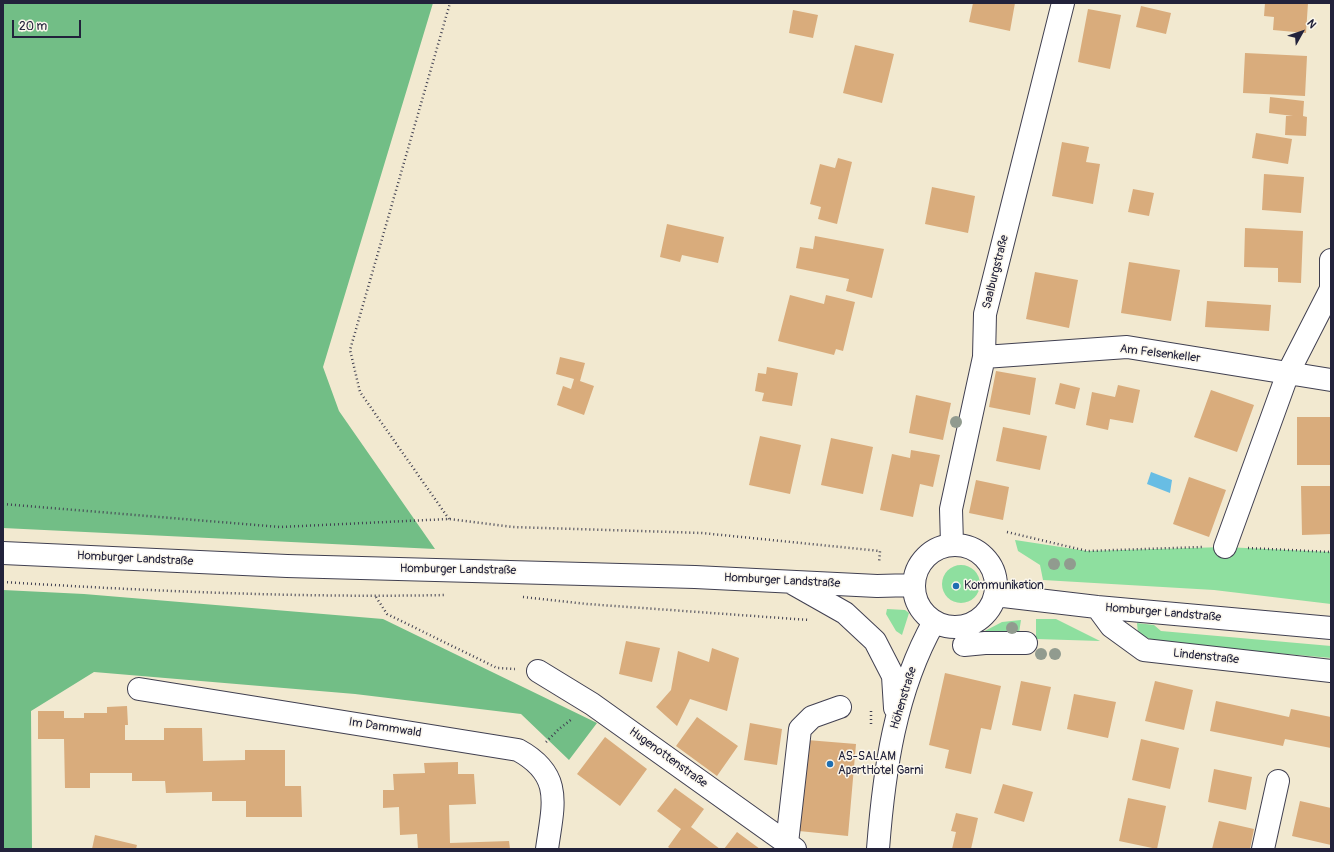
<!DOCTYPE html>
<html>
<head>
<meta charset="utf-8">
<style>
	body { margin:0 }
	#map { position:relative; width:1334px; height:852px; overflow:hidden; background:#f2e9d0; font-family:Pangolin,sans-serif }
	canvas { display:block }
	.frame { position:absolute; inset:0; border:4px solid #22223b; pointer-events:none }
	.north { position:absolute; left:1282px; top:12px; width:40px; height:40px; -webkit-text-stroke:3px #fbf7ec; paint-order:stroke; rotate:50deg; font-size:11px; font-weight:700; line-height:16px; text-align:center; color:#22223b }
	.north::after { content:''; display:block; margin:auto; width:14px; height:18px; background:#22223b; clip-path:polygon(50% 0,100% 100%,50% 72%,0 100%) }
	.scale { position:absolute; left:12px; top:20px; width:69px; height:18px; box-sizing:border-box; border:2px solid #22223b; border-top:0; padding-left:5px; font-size:12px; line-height:14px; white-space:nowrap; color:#22223b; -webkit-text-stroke:3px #fbf7ec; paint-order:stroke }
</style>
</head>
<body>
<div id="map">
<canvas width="1334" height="852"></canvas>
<div class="frame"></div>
<div class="north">N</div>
<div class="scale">20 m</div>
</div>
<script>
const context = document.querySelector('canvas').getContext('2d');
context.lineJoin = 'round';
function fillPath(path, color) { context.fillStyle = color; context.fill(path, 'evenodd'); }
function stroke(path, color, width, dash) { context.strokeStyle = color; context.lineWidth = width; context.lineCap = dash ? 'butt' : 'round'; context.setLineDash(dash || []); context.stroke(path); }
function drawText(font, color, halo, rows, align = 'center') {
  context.font = font + ' Pangolin,sans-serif'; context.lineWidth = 3; context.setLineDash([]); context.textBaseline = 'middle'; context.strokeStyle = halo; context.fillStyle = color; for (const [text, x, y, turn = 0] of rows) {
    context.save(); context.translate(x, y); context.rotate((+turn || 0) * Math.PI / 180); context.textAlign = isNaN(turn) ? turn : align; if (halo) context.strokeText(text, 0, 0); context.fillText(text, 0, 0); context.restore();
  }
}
fillPath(new Path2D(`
	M1015,540L1087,551L1225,547L1331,552V604L1214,590L1043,580L1040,565L1018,551Z
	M942 584a19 19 0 1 1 38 0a19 19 0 1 1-38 0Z
	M887,609L905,610L909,613L902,635L896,631L886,614Z
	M1036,619H1056L1100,641L1036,639Z
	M1021,620L1019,633L979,634L1002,622Z
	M1137,623L1154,625L1161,631L1331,646V658L1160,643L1138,634Z`), '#8edf9f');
fillPath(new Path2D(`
	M3,3H433L323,367L339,411L435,549L3,528Z
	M3,590L84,594L383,619L597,723L569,760L521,714L355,694L94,672L31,711L32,849H3Z`), '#72be86');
fillPath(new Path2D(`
	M1151,472L1172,480L1170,493L1147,484Z`), '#68bde4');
fillPath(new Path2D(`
	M973,3H1015L1010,31L969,22Z
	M1265,3H1308L1306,33L1273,30L1274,17L1264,16Z
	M1141,6L1171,13L1166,34L1136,27Z
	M1088,9L1121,15L1110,69L1078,62Z
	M793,10L818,15L813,38L789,33Z
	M855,45L894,54L882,103L843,93Z
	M1245,53L1307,56L1305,96L1243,93Z
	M1270,97L1304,101L1303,116L1307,117L1306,136L1285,135L1286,116H1293L1269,113Z
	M1256,133L1292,139L1288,164L1252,158Z
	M1062,142L1089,147L1086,162L1100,164L1093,204L1052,196Z
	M838,158L852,162L837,224L818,219L821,207L810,204L820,164L835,168Z
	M1264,174L1304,177L1301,213L1262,210Z
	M932,187L975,196L968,233L925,224Z
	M1133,189L1154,193L1149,216L1128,212Z
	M667,224L724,237L718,263L682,255L680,262L660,257Z
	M1245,228L1303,231L1301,283L1278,282V268L1244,267Z
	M815,236L884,249L872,298L846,291L849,279L796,268L800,247L813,249Z
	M1129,262L1180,270L1171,321L1121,313Z
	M1035,272L1078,280L1069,328L1026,319Z
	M790,295L824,304L826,295L855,302L843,351L836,349L834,355L778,341Z
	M1207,301L1271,305L1269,331L1205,327Z
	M560,357L585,363L580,381L594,386L584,415L557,405L563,386L571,389L574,379L556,374Z
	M767,367L798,373L792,406L762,401L764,393L755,391L758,373L766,374Z
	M996,371L1036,378L1030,415L989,407Z
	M1060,383L1080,388L1075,409L1055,404Z
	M1118,385L1140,390L1133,423L1110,419L1108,430L1086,425L1092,392L1115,397Z
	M1211,390L1254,405L1237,452L1194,437Z
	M916,395L951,403L943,440L909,433Z
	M1297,417H1331V465H1297Z
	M1003,427L1047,436L1040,470L996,461Z
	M760,436L801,445L790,494L749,485Z
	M831,438L873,447L863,494L821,485Z
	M911,450L940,455L933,487L920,484L913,517L880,510L892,454L910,458Z
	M1189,477L1226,490L1209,537L1173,524Z
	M976,480L1009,487L1003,520L969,513Z
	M1301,486H1331V534L1302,535Z
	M626,641L660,648L652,682L619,674Z
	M712,648L739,658L727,711L690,699L677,726L656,707L671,690L678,651L709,662Z
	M945,673L1001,686L991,730L981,728L971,774L945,768L949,750L929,745Z
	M1021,681L1051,687L1041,731L1012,725Z
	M1155,681L1193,690L1184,730L1145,721Z
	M1074,694L1116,702L1108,738L1067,729Z
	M1216,701L1289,717L1291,709L1331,717V748L1285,739L1283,746L1210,731Z
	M127,706L128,725H125V740H164V728H202L203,761L245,760V750H285V786H301L302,817H246V801H212V792L166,793L165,781H132V773H90V788H65L64,739H38V711H64V718H84V713H107V707Z
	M697,717L738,746L717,776L676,746Z
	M750,723L782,729L777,765L744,760Z
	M605,737L647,769L620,806L577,774Z
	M1141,739L1179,748L1170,789L1132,780Z
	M807,740L856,744L848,836L799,831Z
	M458,762V774H474L476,804L449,805L450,843L509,841L510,849H418L417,834L400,835L399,807L383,808V790H394L393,774L425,773L424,763Z
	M1214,769L1252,777L1246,810L1208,802Z
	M1003,784L1033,792L1024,822L994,813Z
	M675,788L704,809L691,827L720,849H671L668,847L681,829L657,811Z
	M1128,798L1166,806L1157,849L1119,841Z
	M1300,801L1331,808V845L1292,836Z
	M956,813L978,818L971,849H952L956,832L951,831Z
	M1219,821L1254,829L1250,849H1212Z
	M737,832L760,849H724Z
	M95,835L137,845L136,849H92Z`), '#d9ac7c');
const minor = new Path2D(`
	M984,357L1127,347L1331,380
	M952,544L951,509L984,357L985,314L1063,3
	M914 586a41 41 0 1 1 82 0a41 41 0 1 1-82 0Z
	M1225,547L1288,373L1331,289V260
	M3,553L287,566L695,577L877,586L914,585
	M792,583L845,613L875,641L893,676L895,708
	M995,595L1097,607L1331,628
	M1097,607L1111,626L1144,650L1331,671
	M964,645L985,643H1026
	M538,671L592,704L795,849
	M139,689L518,750C564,775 553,805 547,849
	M787,843L800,729L812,717L840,707
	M878,849C884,771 895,691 934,622
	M1263,849L1278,781`);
stroke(minor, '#414051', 24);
stroke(new Path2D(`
	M3,504L280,527L449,519L513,527L702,533L880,551L879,563
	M449,519L360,392L350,350L450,3
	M1007,532L1087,551L1203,547
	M1248,548L1331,552
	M3,582C151,591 298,598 446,595
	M376,597L387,614L497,668L515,669
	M523,597L587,604L809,620
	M871,724V711
	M546,742L559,729L572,719`), '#414051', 2.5, [1, 3]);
stroke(minor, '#fff', 22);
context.fillStyle = '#919b8f';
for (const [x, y] of [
	[956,422],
	[1054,564],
	[1070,564],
	[1012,628],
	[1041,654],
	[1055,654]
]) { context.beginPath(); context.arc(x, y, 6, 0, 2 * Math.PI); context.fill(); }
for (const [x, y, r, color] of [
	[956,586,4,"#1f6fb2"],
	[830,764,4,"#1f6fb2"]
]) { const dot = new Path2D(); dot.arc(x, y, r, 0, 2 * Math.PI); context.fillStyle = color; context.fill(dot); stroke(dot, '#fbf7ec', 1.5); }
drawText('12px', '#22223b', '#fbf7ec', [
	["Saalburgstraße",996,272,-76],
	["Am Felsenkeller",1160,354,7],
	["Homburger Landstraße",135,559,3],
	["Homburger Landstraße",458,570,1],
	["Homburger Landstraße",782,581,3],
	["Homburger Landstraße",1163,613,5],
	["Lindenstraße",1206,657,6],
	["Höhenstraße",904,698,-73],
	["Im Dammwald",385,728,9],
	["Hugenottenstraße",668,758,36]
]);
drawText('12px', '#22223b', '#fbf7ec', [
	["Kommunikation",964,586],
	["AS-SALAM",838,757],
	["ApartHotel Garni",838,771]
], 'left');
</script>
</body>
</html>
